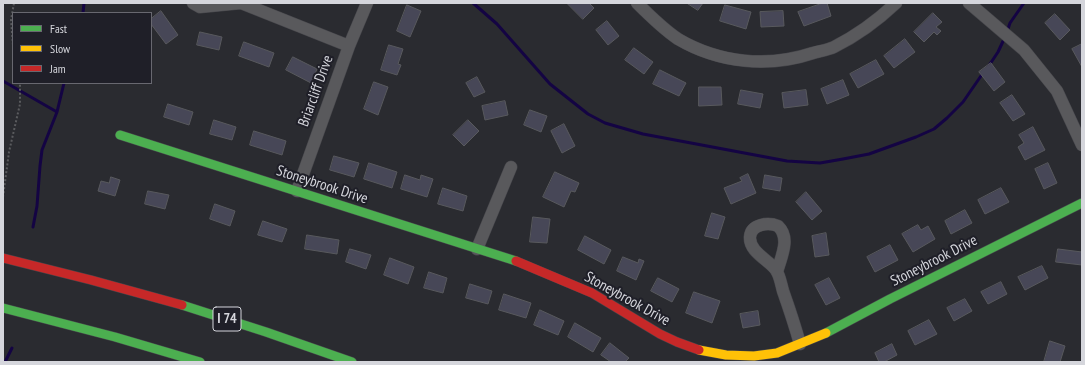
<!DOCTYPE html>
<html>
<head>
<meta charset="utf-8">
<style>
	body { margin:0 }
	#map { position:relative; width:1085px; height:365px; overflow:hidden; background:#2a2b30; font-family:"PT Sans Narrow",sans-serif }
	canvas { display:block }
	.frame { position:absolute; inset:0; border:4px solid #d5d6dc; pointer-events:none }
	.legend { position:absolute; left:12px; top:12px; width:140px; height:72px; box-sizing:border-box; background:#1f1f28; border:1px solid #686870; margin:0; padding:5px 7px; list-style:none; font-size:12px; color:#d5d6dc }
	.legend li { display:flex; align-items:center; gap:8px; height:20px }
	.legend b { width:20px; border:1px solid #686870 }
</style>
</head>
<body>
<div id="map">
<canvas width="1085" height="365"></canvas>
<div class="frame"></div>
<ul class="legend">
<li><b style="height:5px;background:#4caf50"></b>Fast</li>
<li><b style="height:5px;background:#ffc107"></b>Slow</li>
<li><b style="height:5px;background:#c62828"></b>Jam</li>
</ul>
</div>
<script>
const context = document.querySelector('canvas').getContext('2d');
context.lineJoin = 'round';
function stroke(path, color, width, dash) { context.strokeStyle = color; context.lineWidth = width; context.lineCap = dash ? 'butt' : 'round'; context.setLineDash(dash || []); context.stroke(path); }
function fillPath(path, color) { context.fillStyle = color; context.fill(path, 'evenodd'); }
function drawText(font, color, halo, rows, align = 'center') {
  context.font = font + ' "PT Sans Narrow",sans-serif'; context.lineWidth = 4; context.setLineDash([]); context.textBaseline = 'middle'; context.strokeStyle = halo; context.fillStyle = color; for (const [text, x, y, turn = 0] of rows) {
    context.save(); context.translate(x, y); context.rotate((+turn || 0) * Math.PI / 180); context.textAlign = isNaN(turn) ? turn : align; if (halo) context.strokeText(text, 0, 0); context.fillText(text, 0, 0); context.restore();
  }
}
stroke(new Path2D(`
	M473,3L497,24L550,84L588,114L605,123L643,134L787,161L820,163L843,159L869,154L916,137L934,129L947,118L963,102L983,73
	M83,13L84,3
	M1007,32L1010,23L1024,3
	M988,67L998,52L1005,37
	M3,81L57,112
	M33,227L37,206L40,166L42,150L57,112L64,83
	M5,362L12,348`), '#140443', 3);
const building = new Path2D(`
	M567,3H589L594,8L583,19Z
	M687,3H703L698,10Z
	M823,3H827L831,16L804,26L798,12Z
	M407,5L421,11L410,37L397,31Z
	M725,5L751,12L746,29L720,21Z
	M161,11L178,35L166,44L151,24V19Z
	M783,11L784,26L761,27L760,12Z
	M933,13L942,22L936,27L941,31L937,35L934,32L924,42L914,32Z
	M1055,14L1070,30L1060,40L1045,23Z
	M607,21L619,36L608,45L596,30Z
	M200,32L222,37L219,50L197,45Z
	M905,39L915,52L894,68L884,56Z
	M244,42L274,53L269,67L239,56Z
	M1082,44V67L1072,49Z
	M389,45L403,49L398,64L401,65L397,75L381,70Z
	M634,48L653,62L644,74L625,60Z
	M293,57L317,69L311,83L286,70Z
	M876,60L884,74L858,88L850,74Z
	M991,63L1005,82L994,91L979,72Z
	M660,70L686,83L679,96L653,84Z
	M477,77L485,92L474,97L466,83Z
	M843,80L849,95L827,104L821,89Z
	M374,82L388,87L378,115L364,109Z
	M699,87H721L722,105L699,106Z
	M741,90L763,94L760,108L738,104Z
	M806,90L808,105L784,108L782,93Z
	M1012,95L1025,114L1013,121L1000,103Z
	M505,101L508,115L485,120L482,106Z
	M168,104L193,112L189,125L164,117Z
	M530,110L547,116L541,132L524,125Z
	M214,120L236,127L232,140L210,134Z
	M468,120L479,131L464,146L453,135Z
	M564,124L575,146L562,153L551,131Z
	M1033,127L1045,150L1025,160L1018,147L1024,143L1019,135Z
	M254,131L286,141L282,155L250,145Z
	M334,156L359,163L354,177L330,170Z
	M369,163L397,172L392,188L364,179Z
	M1048,163L1057,183L1044,189L1035,169Z
	M555,172L579,183L575,192L571,191L564,207L543,197Z
	M748,174L756,193L731,204L724,188L742,181L740,178Z
	M405,175L420,180L421,175L433,179L427,197L401,189Z
	M765,175L782,178L780,191L763,188Z
	M111,177L120,180L115,196L98,191L101,181L109,183Z
	M443,188L467,196L463,211L438,204Z
	M1001,188L1009,202L985,214L978,200Z
	M148,191L169,195L165,209L145,204Z
	M806,192L822,211L812,220L796,202Z
	M215,204L235,211L230,226L210,219Z
	M965,210L972,223L951,234L945,221Z
	M712,213L725,217L718,239L705,236Z
	M533,217L550,219L547,243L530,242Z
	M263,221L287,229L282,242L258,235Z
	M918,225L921,230L928,226L935,239L913,252L902,234Z
	M826,233L829,255L815,257L812,236Z
	M307,235L339,240L337,254L305,249Z
	M585,236L611,250L604,264L578,250Z
	M890,245L898,260L875,272L867,257Z
	M350,249L371,255L366,269L346,262Z
	M1058,249L1082,252V265L1056,262Z
	M623,257L638,263L639,259L644,261L636,280L617,271Z
	M390,258L414,267L408,284L384,275Z
	M1042,266L1048,278L1025,290L1018,277Z
	M429,272L447,278L443,293L424,288Z
	M658,278L679,289L672,302L651,291Z
	M829,278L840,298L826,305L815,285Z
	M1001,282L1007,294L988,304L981,292Z
	M470,284L492,291L488,304L466,298Z
	M694,292L720,301L712,323L686,313Z
	M504,294L531,303L526,318L499,310Z
	M965,299L972,311L954,321L947,308Z
	M540,310L564,321L558,335L534,325Z
	M758,311L760,325L743,328L740,314Z
	M929,320L937,334L915,345L908,331Z
	M575,323L601,338L593,352L568,337Z
	M1050,341L1065,346L1060,362H1044Z
	M610,343L629,358L625,362H611L601,355Z
	M892,344L897,355L884,362H879L875,353Z`);
fillPath(building, '#474757');
stroke(building, '#58595d', 1);
const street = new Path2D(`
	M193,3L200,7L241,3
	M241,3L349,46
	M637,3C650,16 663,29 678,39C719,63 768,68 813,53C820,51 828,50 834,47C856,36 878,20 896,3
	M969,3L1024,50L1057,91L1082,145
	M297,191L349,46L367,3
	M477,249L511,167
	M777,272C781,257 791,238 778,226C768,222 751,224 750,237C749,252 769,260 776,270C780,276 781,284 783,291C789,308 795,326 800,344`);
const fast = new Path2D(`
	M120,135L516,261
	M182,305L266,332L352,362
	M3,308L115,337L200,362
	M826,333L890,299L1082,203`);
const slow = new Path2D(`
	M699,350L726,355L754,356L777,353L826,333`);
const jam = new Path2D(`
	M3,258L91,280L182,305
	M516,261L592,293L660,334L677,342L699,350`);
stroke(street, '#46464b', 13);
stroke(fast, '#46464b', 10);
stroke(slow, '#46464b', 10);
stroke(jam, '#46464b', 10);
stroke(new Path2D(`
	M13,45L11,20L14,3
	M3,197L9,152L20,104V83`), '#5a5b5e', 2, [2, 2]);
stroke(street, '#59595c', 12);
stroke(fast, '#4caf50', 9);
stroke(slow, '#ffc107', 9);
stroke(jam, '#c62828', 9);
for (const [x, y, w] of [
	[227,319,28]
]) { const box = new Path2D(); box.roundRect(x - w / 2, y - 12, w, 24, 3); context.fillStyle = '#1f1f28'; context.fill(box); stroke(box, '#d5d6dc', 1); }
drawText('bold 14px', '#d5d6dc', null, [
	["I 74",227,319]
]);
drawText('15px', '#d5d6dc', '#1f1f28', [
	["Briarcliff Drive",316,91,-70],
	["Stoneybrook Drive",322,185,18],
	["Stoneybrook Drive",934,261,-27],
	["Stoneybrook Drive",627,299,29]
]);
</script>
</body>
</html>
